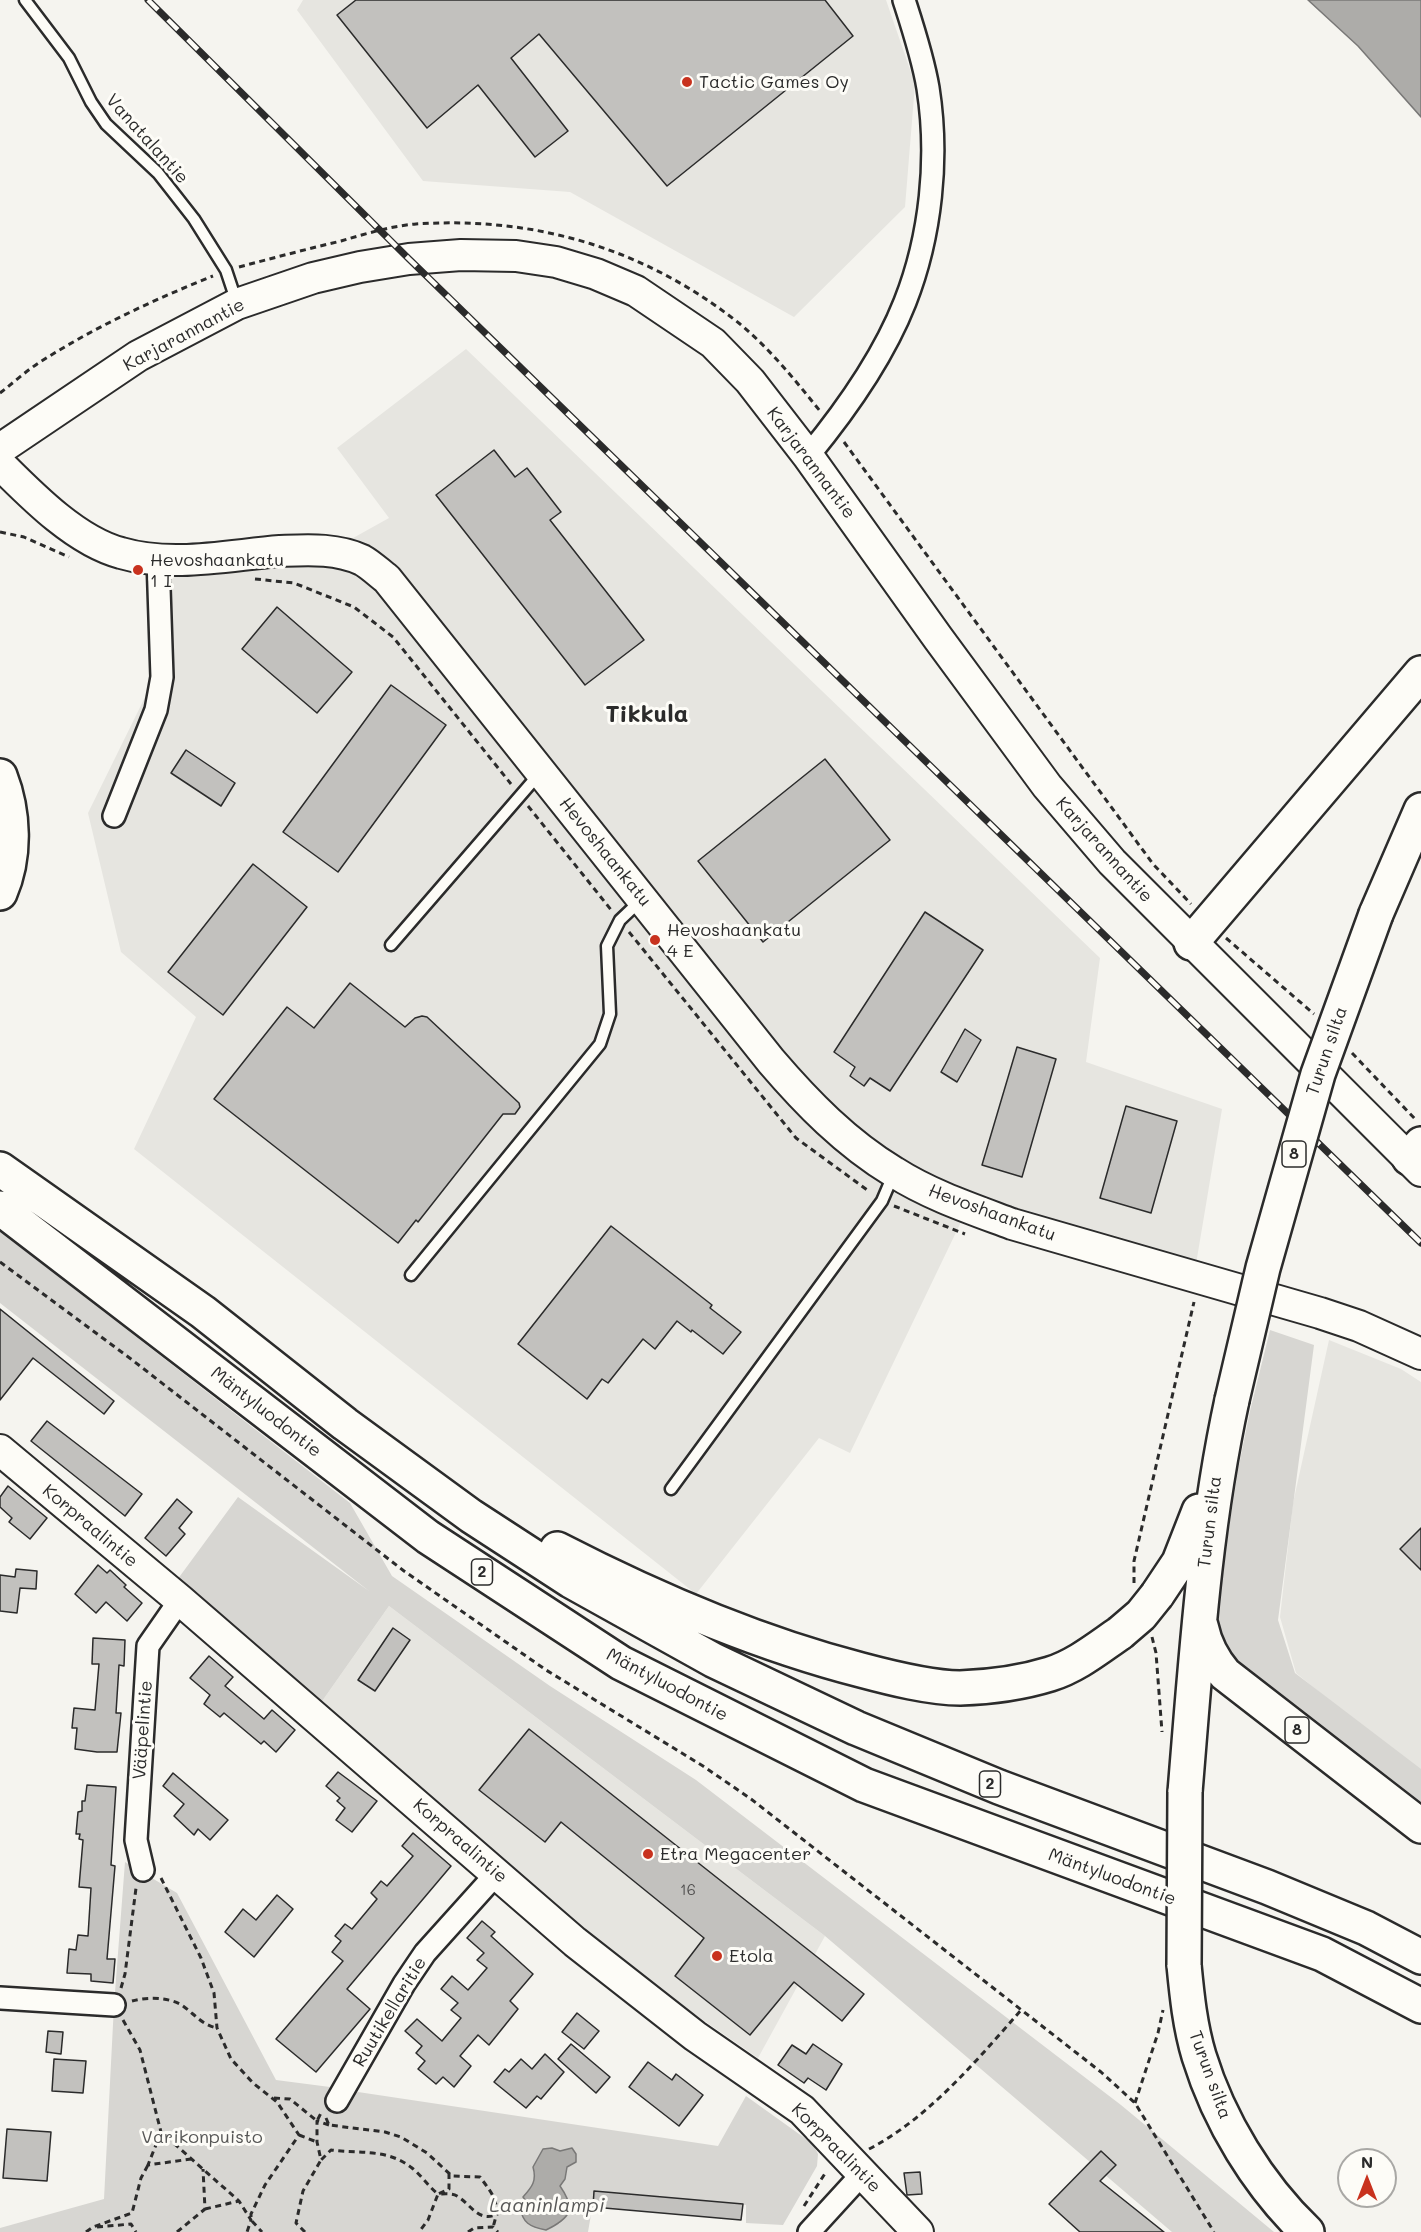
<!DOCTYPE html>
<html>
<head>
<meta charset="utf-8">
<style>
	body { margin:0 }
	#map { position:relative; width:1421px; height:2232px; overflow:hidden; background:#f5f4ef; font-family:Mali,sans-serif }
	canvas { display:block }
	.north { position:absolute; left:1337px; top:2148px; width:60px; height:60px; box-sizing:border-box; background:#fdfcf7; border:2px solid #a9a8a5; border-radius:50%; rotate:0deg; font-size:16px; font-weight:700; line-height:24px; text-align:center; color:#2b2b2b }
	.north::after { content:''; display:block; margin:auto; width:21px; height:27px; background:#c8321e; clip-path:polygon(50% 0,100% 100%,50% 72%,0 100%) }
</style>
</head>
<body>
<div id="map">
<canvas width="1421" height="2232"></canvas>
<div class="north">N</div>
</div>
<script>
const context = document.querySelector('canvas').getContext('2d');
context.lineJoin = 'round';
function fillPath(path, color) { context.fillStyle = color; context.fill(path, 'evenodd'); }
function stroke(path, color, width, dash) { context.strokeStyle = color; context.lineWidth = width; context.lineCap = dash ? 'butt' : 'round'; context.setLineDash(dash || []); context.stroke(path); }
function drawText(font, color, halo, rows, align = 'center') {
  context.font = font + ' Mali,sans-serif'; context.lineWidth = 6; context.setLineDash([]); context.textBaseline = 'middle'; context.strokeStyle = halo; context.fillStyle = color; for (const [text, x, y, turn = 0] of rows) {
    context.save(); context.translate(x, y); context.rotate((+turn || 0) * Math.PI / 180); context.textAlign = isNaN(turn) ? turn : align; if (halo) context.strokeText(text, 0, 0); context.fillText(text, 0, 0); context.restore();
  }
}
fillPath(new Path2D(`
	M303,0H886L915,84L905,207L794,317L570,192L423,181L297,10Z
	M466,349L1100,958L1086,1062L1222,1109L1195,1270L973,1197L850,1453L819,1438L696,1594L134,1149L196,1017L121,952L88,813L149,689L146,570L301,567L389,518L337,448Z
	M1329,1340L1401,1369L1421,1382V1776L1296,1673L1280,1617L1293,1503Z
	M389,1606L825,1936L758,2058L648,1982L318,1707Z`), '#e6e5e0');
fillPath(new Path2D(`
	M0,1231L350,1503L392,1576L550,1686L696,1780L1121,2105L1274,2232H1172L825,1936L389,1606L318,1707L169,1591L238,1497L369,1591L0,1303Z
	M1270,1330L1314,1345L1278,1620L1295,1673L1421,1769V1812L1233,1665L1216,1637L1218,1598L1238,1470L1250,1411Z
	M125,1862L177,1893L276,2080L330,2087L337,2101L358,2092L718,2146L746,2096L813,2144L818,2154L817,2166L783,2225L746,2223V2205L595,2191L588,2232H0V2228L104,2199L114,2005ZM552,2148L560,2151L572,2164L567,2167L565,2179L560,2186C570,2199 575,2212 559,2224L526,2201L523,2197C532,2187 537,2181 533,2167L543,2149Z`), '#d7d6d2');
const water = new Path2D(`
	M1308,0H1421V117L1358,46Z
	M552,2148L560,2151L572,2148L576,2154V2162L567,2167L565,2179L560,2186C576,2209 571,2218 546,2230C530,2227 522,2223 520,2206L526,2201L523,2197C532,2187 537,2181 533,2167L543,2149Z`);
fillPath(water, '#adaca9');
stroke(water, '#797877', 1.5);
const building = new Path2D(`
	M356,0H825L853,36L667,186L539,34L511,58L568,131L535,157L478,85L427,128L337,15Z
	M494,450L515,477L527,468L561,512L550,520L644,640L585,685L436,495Z
	M277,607L352,672L317,713L242,649Z
	M391,685L446,725L338,872L283,832Z
	M186,750L235,783L221,806L171,773Z
	M825,759L890,840L763,942L698,861Z
	M253,864L307,907L223,1015L168,972Z
	M925,912L983,950L890,1091L870,1078L864,1086L850,1076L855,1067L834,1052Z
	M350,983L405,1027L415,1018L422,1016L427,1017L519,1103L520,1107L515,1114H503L418,1222L416,1220L398,1243L214,1099L287,1007L314,1028Z
	M965,1029L981,1040L957,1082L941,1072Z
	M1017,1047L1056,1059L1022,1177L982,1165Z
	M1126,1106L1177,1121L1151,1213L1100,1198Z
	M611,1226L712,1305L710,1308L741,1332L723,1354L692,1330L691,1332L677,1321L655,1349L643,1339L608,1383L602,1379L587,1399L518,1344Z
	M0,1309L114,1401L104,1414L33,1358L0,1400Z
	M47,1421L142,1494L125,1516L31,1441Z
	M8,1486L47,1518L30,1539L9,1522L12,1518L0,1507V1497Z
	M177,1499L192,1512L179,1528L185,1534L166,1556L145,1538Z
	M1421,1528V1570L1400,1549Z
	M98,1565L107,1573L110,1570L126,1585L124,1587L142,1603L127,1621L106,1602L96,1613L75,1594Z
	M16,1569L37,1571L36,1589L20,1588L17,1613L0,1611V1575L15,1577Z
	M393,1628L410,1640L375,1691L358,1680Z
	M93,1638L125,1640L124,1666L119,1665L116,1713H121L117,1752H97L75,1749L77,1728H72L74,1708L95,1710L99,1664H92Z
	M209,1656L233,1677L225,1686L264,1719L272,1710L295,1730L276,1752L264,1741L261,1744L224,1713L220,1717L204,1704L210,1695L190,1678Z
	M529,1729L864,1994L842,2021L794,1982L750,2035L675,1976L704,1938L561,1822L545,1842L479,1790Z
	M338,1772L377,1801L352,1832L336,1820L345,1808L337,1801L340,1798L326,1786Z
	M173,1773L228,1820L210,1840L198,1829L194,1835L174,1816L184,1804L163,1786Z
	M87,1785L116,1787L111,1865L115,1866L107,1959H115L113,1983L91,1981V1974L67,1973L69,1949L76,1950L78,1935L88,1936L91,1888L79,1887L83,1840L79,1839L80,1834H76L78,1812L82,1811V1801H85Z
	M413,1833L451,1866L347,1989L370,2009L316,2072L276,2039L343,1961L332,1952L341,1941L335,1936L345,1924L352,1929L377,1899L371,1893L381,1881L387,1886L413,1856L402,1846Z
	M277,1895L293,1909L254,1957L225,1932L243,1909L256,1920Z
	M482,1921L495,1932L491,1936L533,1974L510,2001L518,2009L489,2045L478,2035L460,2056L471,2066L454,2087L443,2077L436,2084L418,2069L425,2061L416,2053L422,2046L405,2031L417,2019L442,2041L461,2018L451,2010L458,2003L441,1989L452,1976L468,1990L487,1968L477,1960L484,1953L467,1938Z
	M577,2013L599,2031L584,2049L562,2032Z
	M48,2031L63,2032L61,2054L46,2052Z
	M571,2044L610,2077L596,2093L558,2059Z
	M813,2044L842,2064L826,2090L808,2078L804,2083L778,2065L792,2045L806,2054Z
	M545,2054L564,2072L541,2099L537,2096L526,2108L494,2082L505,2069L509,2072L521,2059L532,2069Z
	M54,2059L86,2061L83,2093L52,2091Z
	M648,2062L672,2080L676,2074L703,2095L679,2126L629,2087Z
	M7,2129L51,2132L47,2181L3,2178Z
	M1101,2151L1116,2165L1100,2181L1164,2232H1080L1049,2204Z
	M920,2172L922,2194L907,2195L904,2173Z
	M594,2191L743,2204L741,2220L593,2207Z`);
fillPath(building, '#c2c1be');
stroke(building, '#2b2b2b', 1.5);
const lane = new Path2D(`
	M25,0L69,58L91,102L106,124L158,173L194,219L226,270L237,303
	M391,945L539,774
	M411,1275L600,1044L610,1014L607,946L620,920L640,901
	M671,1489L882,1201L894,1173`);
const street = new Path2D(`
	M808,456C846,410 883,358 905,302C931,236 939,158 928,88C923,58 913,28 904,0
	M114,816L156,710L162,677L158,559
	M143,1870L136,1840L148,1646L180,1600
	M0,1998L114,2005
	M337,2101L404,1984L425,1953L497,1873
	M809,2232L863,2173`);
const secondary = new Path2D(`
	M0,449L138,356L237,304L313,278L360,267L409,259L461,255L516,256L556,262L596,274L636,291L713,343L750,381L808,456L938,638L1047,786L1112,862L1421,1171
	M0,464C32,496 76,541 121,553C172,568 229,555 280,551C308,550 336,548 362,560C371,565 379,573 387,579L771,1061C807,1103 846,1143 894,1172C930,1195 972,1209 1012,1224L1320,1313L1359,1326L1421,1354
	M0,1450L180,1600L575,1942L695,2036L802,2110L918,2232`);
const highway = new Path2D(`
	M0,776C14,812 16,856 0,893
	M1376,914L1421,810
	M1191,943L1421,673
	M1409,1158L1421,1144
	M0,1169L203,1312L345,1424L471,1516L571,1581L713,1660L856,1728L999,1787L1267,1887L1366,1928L1421,1957
	M0,1208L428,1537L621,1663L864,1785L1322,1954L1421,2006
	M557,1549C654,1599 756,1643 861,1670C891,1678 930,1688 960,1688C990,1687 1021,1683 1050,1674C1076,1666 1098,1648 1120,1633
	M1157,1595L1179,1562L1199,1511
	M1201,1626C1205,1645 1212,1659 1225,1674L1421,1826
	M1185,1792C1196,1660 1204,1529 1232,1400
	M1184,1965C1187,1996 1190,2026 1199,2056C1219,2121 1258,2185 1307,2232`);
stroke(lane, '#2b2b2b', 15);
stroke(street, '#2b2b2b', 26);
stroke(secondary, '#2b2b2b', 34);
stroke(highway, '#2b2b2b', 38);
stroke(new Path2D(`
	M239,267C273,258 307,249 341,241C365,234 391,226 416,224C536,216 646,249 740,324C770,349 795,380 820,411
	M0,393C13,383 26,371 40,362C95,327 153,300 213,276
	M844,442L1153,864L1191,904
	M0,532L24,537L69,557
	M255,579L294,583L354,607L393,637L511,784
	M528,806L612,911
	M629,932L796,1138L870,1192
	M1226,938L1314,1014
	M1352,1053L1416,1120
	M894,1206L965,1234
	M0,1262L131,1359L404,1571L546,1670L703,1766L751,1799L1101,2072L1135,2103L1214,2232
	M1134,1583V1561L1194,1302
	M1152,1637L1156,1653L1162,1732
	M161,1878L201,1958L214,1993L217,2028L231,2059L253,2083L277,2102L299,2135L265,2185L251,2214V2220L262,2232
	M121,1988L125,1974L136,1888
	M132,2001C146,1997 166,1997 180,2004C193,2012 201,2025 217,2028
	M123,2020L140,2050L161,2132L239,2201L251,2220L247,2232
	M274,2098L290,2099L317,2121L322,2111
	M1135,2103L1158,2033L1163,2010
	M326,2118L329,2125L385,2132L401,2137L427,2153L452,2176L480,2177C494,2196 501,2203 493,2227
	M329,2125L317,2121V2142L321,2160L331,2150C359,2154 387,2148 412,2168C421,2175 428,2186 438,2194L428,2220L419,2232
	M161,2132L148,2165L191,2159
	M299,2135L317,2142
	M869,2149C929,2118 978,2059 1022,2009
	M449,2173V2189L438,2194C444,2194 452,2193 457,2196C472,2205 478,2223 498,2214
	M804,2206L826,2172
	M205,2209L239,2201
	M97,2227L131,2224L136,2232
	M86,2232L93,2227L132,2213L141,2178L148,2165
	M177,2232L205,2209L203,2169
	M305,2232L296,2223L303,2191L321,2160
	M468,2232L474,2228L493,2227L498,2232`), '#2b2b2b', 3, [6, 4.5]);
stroke(lane, '#fdfcf7', 10);
stroke(street, '#fdfcf7', 21);
stroke(secondary, '#fdfcf7', 30);
stroke(highway, '#fdfcf7', 33);
const rail = new Path2D(`
	M148,0L409,259L1421,1243`);
stroke(rail, '#2b2b2b', 7);
stroke(rail, '#fdfcf7', 4.5, [14]);
const highwayBridge = new Path2D(`
	M1232,1400L1263,1268L1318,1074L1376,914
	M1120,1633L1141,1615L1157,1595
	M1184,1965L1185,1792`);
stroke(highwayBridge, '#2b2b2b', 38, []);
stroke(highwayBridge, '#fdfcf7', 33);
for (const [x, y, r, color] of [
	[687,82,6,"#c8321e"],
	[138,570,6,"#c8321e"],
	[655,940,6,"#c8321e"],
	[648,1854,6,"#c8321e"],
	[717,1956,6,"#c8321e"]
]) { const dot = new Path2D(); dot.arc(x, y, r, 0, 2 * Math.PI); context.fillStyle = color; context.fill(dot); stroke(dot, '#fdfcf7', 2); }
drawText('15px', '#515050', null, [
	["16",688,1890]
]);
for (const [x, y, w] of [
	[1294,1154,24],
	[482,1572,21],
	[1297,1730,24],
	[990,1784,21]
]) { const box = new Path2D(); box.roundRect(x - w / 2, y - 13, w, 26, 4.5); context.fillStyle = '#fdfcf7'; context.fill(box); stroke(box, '#2b2b2b', 1.5); }
drawText('bold 16px', '#2b2b2b', null, [
	["8",1294,1154],
	["2",482,1572],
	["8",1297,1730],
	["2",990,1784]
]);
drawText('18px', '#2b2b2b', '#fdfcf7', [
	["Tactic Games Oy",699,82],
	["Hevoshaankatu",150,560],
	["1 I",150,581],
	["Hevoshaankatu",667,930],
	["4 E",667,951],
	["Etra Megacenter",660,1854],
	["Etola",729,1956]
], 'left');
drawText('18px', '#2b2b2b', '#fdfcf7', [
	["Vanatalantie",147,139,48],
	["Karjarannantie",184,335,-28],
	["Karjarannantie",811,463,53],
	["Karjarannantie",1104,850,48],
	["Hevoshaankatu",605,852,51],
	["Turun silta",1327,1051,-71],
	["Hevoshaankatu",992,1213,20],
	["Mäntyluodontie",266,1412,38],
	["Turun silta",1210,1522,-83],
	["Korpraalintie",90,1526,40],
	["Mäntyluodontie",667,1685,28],
	["Vääpelintie",143,1730,-86],
	["Korpraalintie",460,1841,41],
	["Mäntyluodontie",1112,1877,20],
	["Ruutikellaritie",390,2012,-59],
	["Turun silta",1210,2075,70],
	["Korpraalintie",836,2148,45]
]);
drawText('18px', '#565655', '#fdfcf7', [
	["Varikonpuisto",202,2137]
]);
drawText('italic 20px', '#585857', '#fdfcf7', [
	["Laaninlampi",547,2206]
]);
drawText('bold 24px', '#2b2b2b', '#fdfcf7', [
	["Tikkula",647,715]
]);
</script>
</body>
</html>
